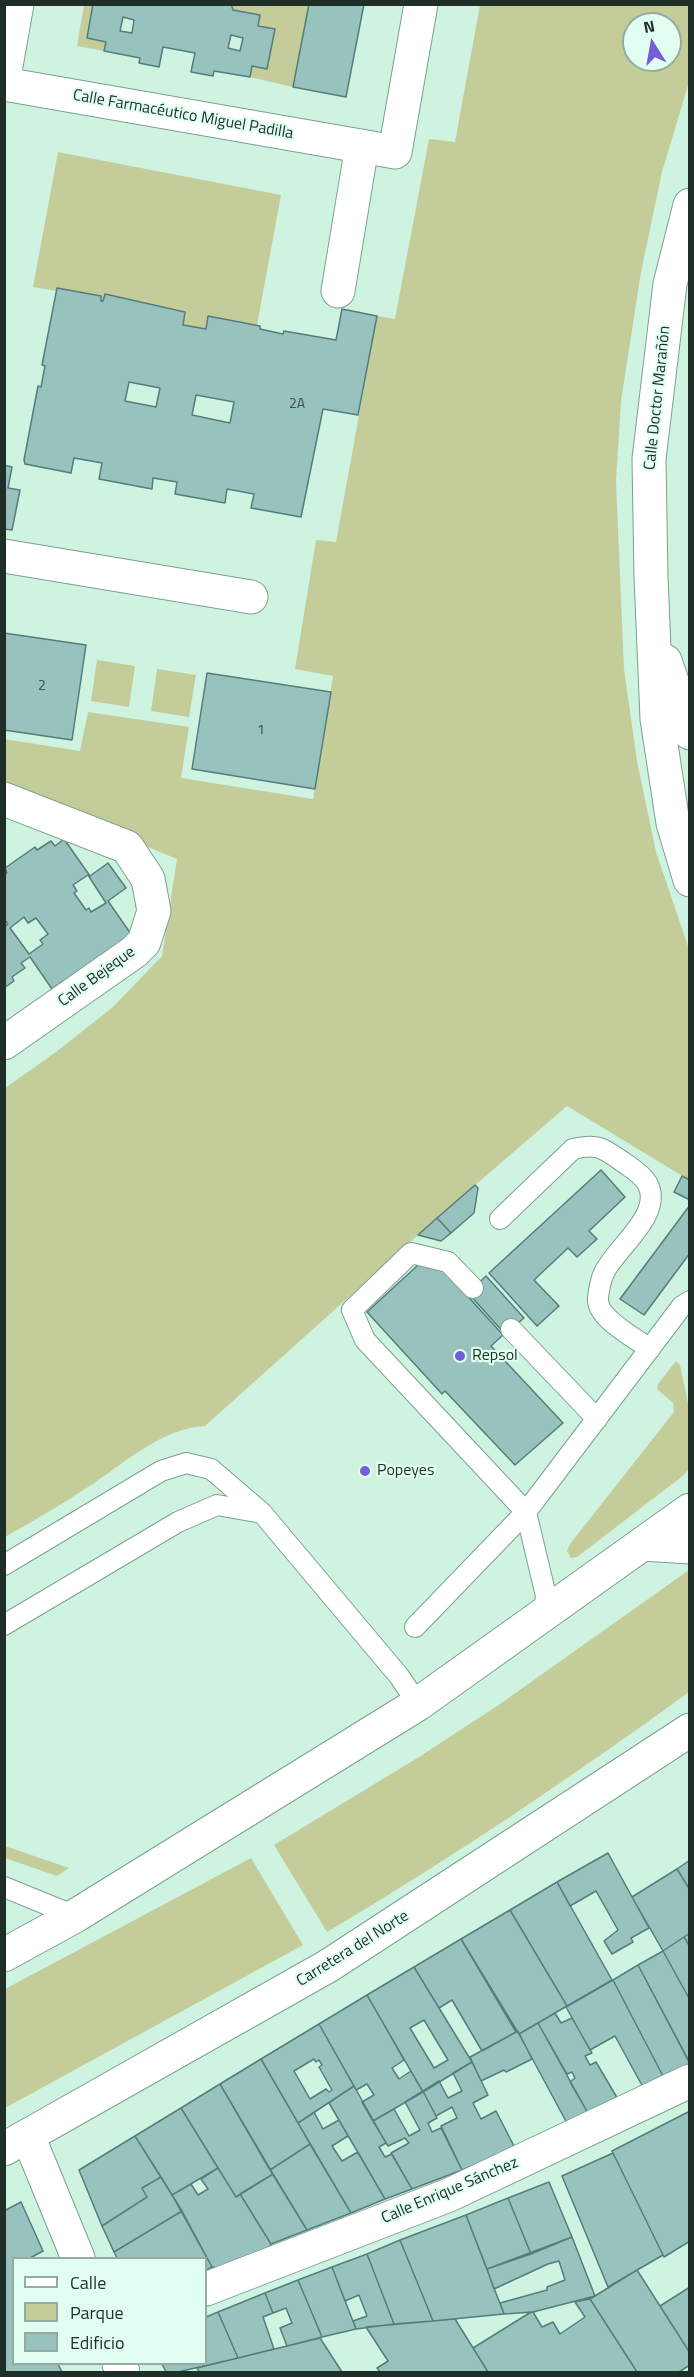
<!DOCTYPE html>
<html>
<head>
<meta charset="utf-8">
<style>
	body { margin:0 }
	#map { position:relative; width:694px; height:2377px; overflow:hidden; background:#cef3e1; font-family:"Titillium Web",sans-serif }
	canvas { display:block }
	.frame { position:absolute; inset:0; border:6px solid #1f2e27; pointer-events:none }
	.legend { position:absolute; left:12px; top:2257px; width:195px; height:108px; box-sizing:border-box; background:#e1fff0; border:2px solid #93aba0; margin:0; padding:8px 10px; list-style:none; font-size:18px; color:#1f2e27 }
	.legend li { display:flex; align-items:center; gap:12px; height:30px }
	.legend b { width:30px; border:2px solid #93aba0 }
	.north { position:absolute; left:622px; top:12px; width:60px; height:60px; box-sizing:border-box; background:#e1fff0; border:2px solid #93aba0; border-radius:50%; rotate:349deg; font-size:16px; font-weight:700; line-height:24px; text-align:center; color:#1f2e27 }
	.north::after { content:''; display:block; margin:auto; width:21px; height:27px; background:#755dd7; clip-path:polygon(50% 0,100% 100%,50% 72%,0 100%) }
</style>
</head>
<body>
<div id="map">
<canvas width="694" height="2377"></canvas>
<div class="frame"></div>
<ul class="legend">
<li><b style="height:8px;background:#fff"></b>Calle</li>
<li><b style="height:16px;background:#c4cd9a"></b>Parque</li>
<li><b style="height:16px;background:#97c2be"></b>Edificio</li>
</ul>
<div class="north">N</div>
</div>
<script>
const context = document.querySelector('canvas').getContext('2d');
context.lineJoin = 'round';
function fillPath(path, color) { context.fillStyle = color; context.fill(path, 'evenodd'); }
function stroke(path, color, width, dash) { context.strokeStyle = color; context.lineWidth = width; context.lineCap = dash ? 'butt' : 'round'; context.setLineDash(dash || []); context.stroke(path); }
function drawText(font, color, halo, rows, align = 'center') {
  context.font = font + ' "Titillium Web",sans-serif'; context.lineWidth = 4.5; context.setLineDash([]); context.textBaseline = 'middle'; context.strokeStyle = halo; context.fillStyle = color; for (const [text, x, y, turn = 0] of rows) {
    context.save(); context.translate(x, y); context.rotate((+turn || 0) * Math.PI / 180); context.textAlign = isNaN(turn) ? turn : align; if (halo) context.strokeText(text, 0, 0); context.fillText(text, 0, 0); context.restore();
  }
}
fillPath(new Path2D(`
	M84,5H93L106,42L104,51L77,46Z
	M231,5H309L293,87L250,77L252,66L267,68L275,30L258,26L233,10Z
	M480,5H689V82L662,172L641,272L621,401L616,481L624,669L637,761L656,852L689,949V1180L567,1106L437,1218L205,1426C161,1428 124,1464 88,1487C61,1505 33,1521 5,1537V1088L56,1052L113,1007L162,956L177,859L5,788L4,739L80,751L88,712L189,727L181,778L313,799L333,676L295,669L316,540L336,542L377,316L395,319L429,139L455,142ZM634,24H670V60H634Z
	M58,152L281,195L257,325L208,316L206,329L183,325L185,311L105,294L103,301H101V296L57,288L56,291L33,287Z
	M97,660L135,666L129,707L91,701Z
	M157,669L196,675L189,717L151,711Z
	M676,1361L680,1365L689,1408V1468L684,1475L577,1557L571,1558L567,1551L570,1544L674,1412L673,1403L657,1389L658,1384Z
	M689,1570V1692C572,1777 452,1858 327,1932L274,1845L419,1757L500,1704Z
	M5,1846L69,1868L57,1876L5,1858Z
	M251,1858L303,1945L5,2108V1989Z`), '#c4cd9a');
const building = new Path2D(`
	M93,4H231L233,10L260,15L258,26L275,29L267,69L252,66L250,77L214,71L213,76L191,72L195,53L163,47L159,67L139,63L140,58L104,51L106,42L87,38ZM123,17L134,20L132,33L120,31ZM231,35L243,38L240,51L228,48Z
	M309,4H364L346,97L293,87Z
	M57,288L101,296V301H103L105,294L185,312L183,325L206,329L208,316L260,326V329L283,334L284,331L336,340L342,309L377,316L358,415L323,409L301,517L251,508L254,494L227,489L225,503L175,494L177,482L153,478L152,489L99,479L102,463L74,458L71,473L25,464L24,460L38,386L41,387L45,366L42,365ZM129,382L160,388L156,407L125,401ZM196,395L234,402L230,423L192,415Z
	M4,465L12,467L8,488L20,490L12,530L4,529Z
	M4,633L86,645L72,740L4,730Z
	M207,673L331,692L315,789L192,769Z
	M64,839L90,876L108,863L126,888L108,901L131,934L121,941L125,946L67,987L63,981L52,989L30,957L21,963L25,968L12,977L14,981L4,988V927L8,924L4,919V875L7,873L5,868L35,847L37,850L51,841L55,846ZM88,875L106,903L91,912L89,908L86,910L74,893L77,891L73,885ZM24,917L28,923L36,918L48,934L40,940L43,944L29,954L10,928Z
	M601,1170L625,1197L589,1231L597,1239L577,1257L568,1248L534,1280L559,1306L537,1326L489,1273Z
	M682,1176L690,1180V1200L674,1192Z
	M475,1185L478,1188L474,1213L451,1233L437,1218Z
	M690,1205V1253L644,1315L620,1299Z
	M437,1218L451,1233L441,1241L418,1235Z
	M418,1265L443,1269L503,1335L491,1346L563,1423L515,1465L445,1391L442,1394L367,1312Z
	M486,1276L524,1318L505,1334L468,1293Z
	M608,1853L649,1928L631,1938L633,1942L612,1954L604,1941L618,1930L596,1891L570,1906L557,1882Z
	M690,1860V1890L677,1869Z
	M677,1869L690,1890V1933L663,1951L632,1897Z
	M557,1882L612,1980L567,2006L510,1910Z
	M510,1910L567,2006L519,2034L461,1939Z
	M690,1933V1947L684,1937Z
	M684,1937L690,1947V2000L663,1951Z
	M461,1939L516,2032L482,2051L452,2000L439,2008L414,1967Z
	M663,1951L690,2000V2063L638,1965Z
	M638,1965L690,2064L664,2078L613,1980Z
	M414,1967L472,2062L423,2092L367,1995ZM424,2020L448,2060L434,2068L410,2028Z
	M613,1980L664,2078L644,2089L615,2036L590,2050L566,2007Z
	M367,1995L404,2060L392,2068L399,2079L411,2071L423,2092L373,2121L362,2102L374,2095L367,2084L356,2090L319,2024Z
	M555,2013L561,2023L572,2018L592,2053L585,2056L590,2065L596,2062L619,2101L589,2115L570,2082L575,2078L572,2072L567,2074L538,2023Z
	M538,2023L589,2115L568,2125L519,2034Z
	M319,2024L354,2086L298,2123L261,2059ZM314,2059L316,2062L319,2060L322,2065L319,2067L332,2090L329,2092L326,2089L310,2099L294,2071Z
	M518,2031L532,2059L506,2072L504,2070L481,2081L470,2057Z
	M261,2059L310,2144L270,2170L220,2084Z
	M472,2062L488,2095L473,2103L481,2119L496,2111L515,2148L462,2170L441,2126L457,2118L452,2107L436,2116L423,2091L439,2081L448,2098L462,2091L453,2073Z
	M220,2084L273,2174L236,2197L181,2108Z
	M354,2086L386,2143L379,2147L385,2157L392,2154L412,2189L385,2199L329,2103Z
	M423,2091L437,2118L428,2123L432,2132L441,2128L462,2170L412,2189L391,2153L409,2143L405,2138L388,2146L373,2121L394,2109L409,2136L420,2130L405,2102Z
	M181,2108L218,2168L172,2195L135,2136Z
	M690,2111V2241L664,2257L612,2151Z
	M314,2112L323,2129L339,2120L348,2136L332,2146L342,2161L358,2152L385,2199L351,2213L298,2123Z
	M135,2136L161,2177L142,2188L147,2197L102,2226L79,2170Z
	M310,2144L351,2213L307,2230L270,2170Z
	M613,2153L663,2255L608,2287L562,2176Z
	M218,2168L236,2197L240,2194L271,2244L269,2248L218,2268L212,2267L172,2195L191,2184L198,2195L208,2189L201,2179Z
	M273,2174L307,2230L271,2244L240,2194Z
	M161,2177L182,2211L114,2252L102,2226L147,2197L142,2188Z
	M549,2182L572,2237L531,2254L508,2198Z
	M508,2198L531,2254L487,2269L466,2215Z
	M21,2202L43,2251L30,2258H14V2364H58L62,2372H4V2211Z
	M182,2211L212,2267L206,2270V2258H117L114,2252Z
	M466,2215L504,2314L433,2321L400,2240Z
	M572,2237L595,2296L533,2312L504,2314L500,2303L547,2290V2287L565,2280L559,2261L548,2264L494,2289L487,2269Z
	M400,2240L433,2321L394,2324L367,2254Z
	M367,2254L394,2324L356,2329L353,2321L367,2316L359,2295L345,2301L332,2267Z
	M332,2267L356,2329L322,2337L298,2280Z
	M637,2270L690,2353V2365L679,2372H637L590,2299Z
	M298,2280L322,2337L287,2346L280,2328L292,2323L286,2308L273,2313L265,2293Z
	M690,2287V2353L660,2306Z
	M265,2293L273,2313L263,2317L274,2349L238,2358L218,2312Z
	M590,2299L637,2372H488L475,2351L473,2348L531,2312H533L542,2327L553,2322L560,2334L585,2317L575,2302Z
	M218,2312L238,2358L178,2372H166L162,2364H206V2317Z
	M455,2319L488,2372H380L377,2368L388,2361L366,2327Z
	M320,2338L342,2372H199L197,2368Z`);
fillPath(building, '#97c2be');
stroke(building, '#557d7a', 1.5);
const service = new Path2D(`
	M500,1219L573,1149C597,1143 603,1148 623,1162C631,1168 641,1173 647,1183C665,1214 615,1248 604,1273C601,1279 598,1293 598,1300C598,1319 635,1338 650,1349
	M511,1329L597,1419
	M4,1565L161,1471L186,1463L211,1469L261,1512
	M544,1614L546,1596L526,1512L682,1306L690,1301
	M4,1625L178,1522L217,1505L262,1513L399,1676L418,1704
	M415,1627L526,1512L365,1340L352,1310L411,1253L448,1262L473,1288
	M4,1887L75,1916`);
const minor = new Path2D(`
	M4,77L17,4
	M4,84L395,152L421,4
	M690,205L670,284L649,459L651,577L657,719L673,823L690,880
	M338,291L362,146
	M4,556L251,597
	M665,661L690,733
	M4,799L127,847L148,879L154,911L144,942L134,952L4,1043
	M642,1544L690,1547
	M28,2136L78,2258
	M206,2289L449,2195L690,2081
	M119,2364L123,2372`);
const tertiary = new Path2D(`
	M4,1955L75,1916L418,1704L690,1510
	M4,2149L328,1966L690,1730`);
stroke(service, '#7da090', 22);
stroke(minor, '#7da090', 35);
stroke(tertiary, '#7da090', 35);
stroke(service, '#fff', 20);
stroke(minor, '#fff', 33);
stroke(tertiary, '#fff', 33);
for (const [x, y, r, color] of [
	[460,1356,6,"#755dd7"],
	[365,1471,6,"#755dd7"]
]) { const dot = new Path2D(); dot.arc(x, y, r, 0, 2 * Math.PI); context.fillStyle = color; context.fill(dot); stroke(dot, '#e1fff0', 2); }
drawText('14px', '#3d534d', null, [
	["2A",297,405],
	["2",42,687],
	["1",261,731]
]);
drawText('16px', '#1f2e27', '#e1fff0', [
	["Calle Farmacéutico Miguel Padilla",183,115,10],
	["Calle Doctor Marañón",658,398,-84],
	["Calle Bejeque",97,977,-36],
	["Carretera del Norte",353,1949,-32],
	["Calle Enrique Sánchez",450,2191,-23]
]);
drawText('16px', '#1f2e27', '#e1fff0', [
	["Repsol",472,1356],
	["Popeyes",377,1471]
], 'left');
</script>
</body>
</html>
